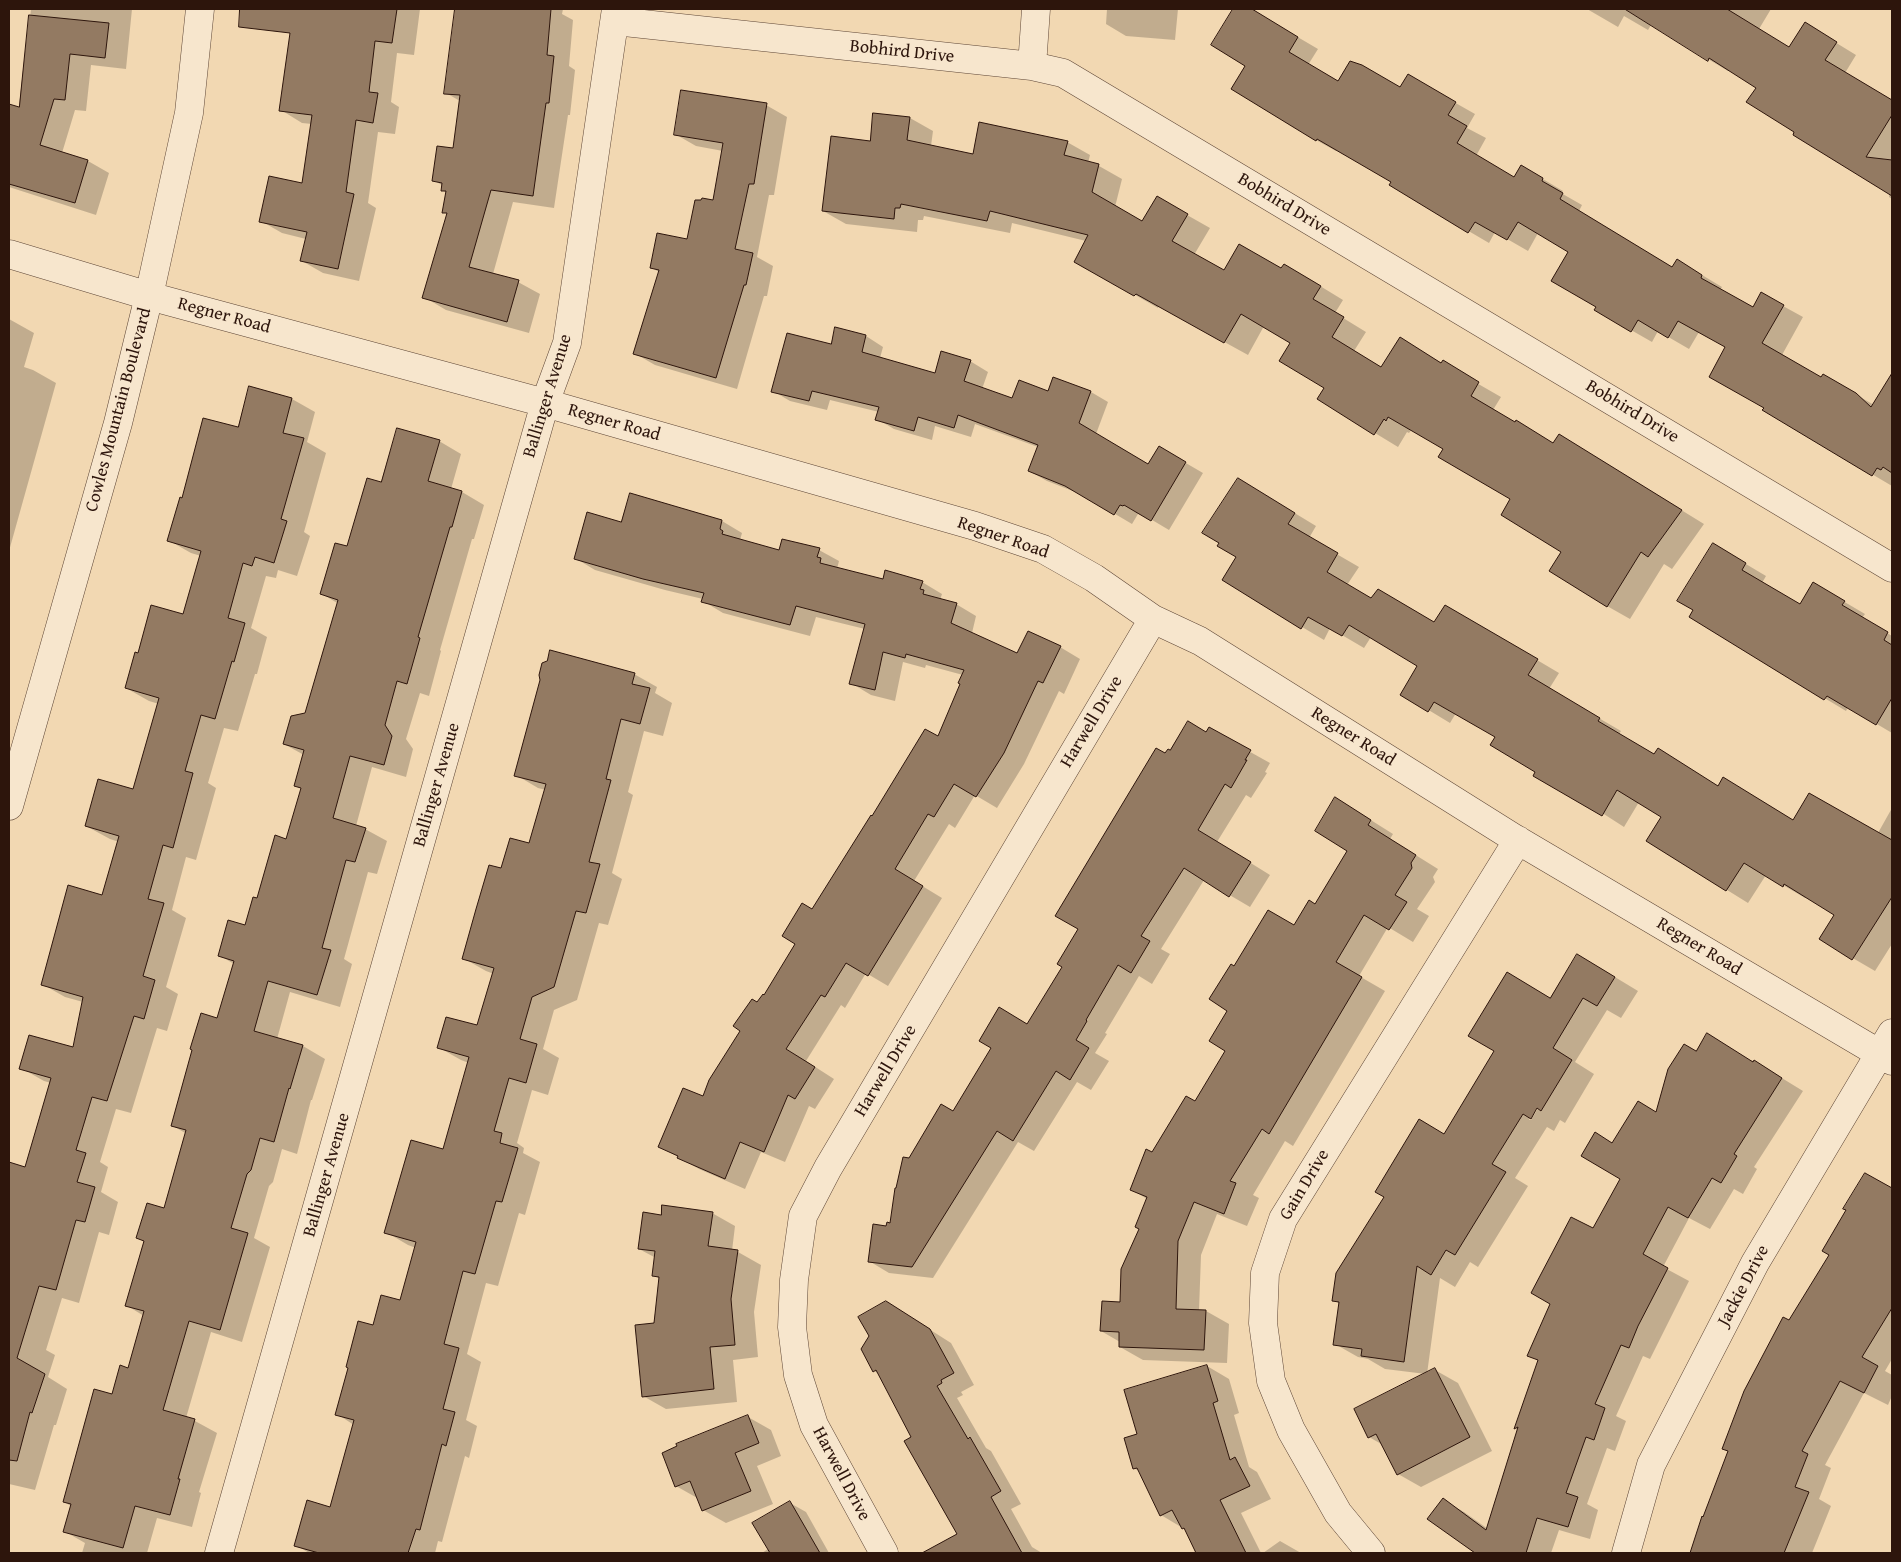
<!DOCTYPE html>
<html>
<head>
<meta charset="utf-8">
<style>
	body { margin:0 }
	#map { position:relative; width:1901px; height:1562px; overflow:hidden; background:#f2d8b2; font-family:"Gentium Book Plus",serif }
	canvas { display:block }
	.frame { position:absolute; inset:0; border:10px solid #2d150c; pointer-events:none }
</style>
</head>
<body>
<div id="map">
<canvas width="1901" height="1562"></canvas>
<div class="frame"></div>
</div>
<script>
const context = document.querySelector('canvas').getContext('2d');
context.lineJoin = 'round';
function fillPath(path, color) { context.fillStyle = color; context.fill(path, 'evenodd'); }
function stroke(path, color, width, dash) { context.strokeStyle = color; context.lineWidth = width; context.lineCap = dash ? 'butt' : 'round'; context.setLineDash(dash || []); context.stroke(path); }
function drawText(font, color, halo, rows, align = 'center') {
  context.font = font + ' "Gentium Book Plus",serif'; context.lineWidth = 4; context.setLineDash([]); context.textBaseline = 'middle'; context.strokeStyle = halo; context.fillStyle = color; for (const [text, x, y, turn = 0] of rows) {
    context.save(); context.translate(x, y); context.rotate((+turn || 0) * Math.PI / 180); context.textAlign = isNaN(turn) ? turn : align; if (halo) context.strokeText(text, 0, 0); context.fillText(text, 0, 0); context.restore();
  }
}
fillPath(new Path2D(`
	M31,9H132L126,69L91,65L86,111L75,110L62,153L88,161L109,173L96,215L9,187V106L20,109Z
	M290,9H420L414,55L397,53L391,102L399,107L395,134L378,132L368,203L376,208L359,281L323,273L302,261L306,239L282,233L261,221L303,184L312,124L302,123L281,110L291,34L287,32Z
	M456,9H563L562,14L573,20L569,66L575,70L570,115H568L554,208L513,202L493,274L518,282L540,294L529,333L446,310L424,297L448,214L444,212L447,193L442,190L443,186L434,180L454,149L460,101L446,93Z
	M1107,9H1178L1175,40L1126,36L1106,24Z
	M1235,9H1250L1318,49L1308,65L1339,82L1401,89L1408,76L1475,114L1467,128L1486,138L1476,156L1514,178L1521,166L1563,191L1561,193L1582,205L1579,211L1673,268L1697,272L1722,287L1720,290L1754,308L1783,306L1803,317L1782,355L1822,379L1824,376L1874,405L1883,390L1892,395V486L1764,410L1765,408L1727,347L1699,332L1689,349L1658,331L1652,342L1596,310L1598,306L1570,252L1538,233L1528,251L1495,232L1489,243L1390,185L1392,181L1337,149L1336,151L1316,140L1247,65L1213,44Z
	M1587,9H1771L1759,29L1789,48L1825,36L1856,55L1845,73L1892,101V199L1889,197V192L1796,132L1757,88L1729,70L1728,71L1651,25L1648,30L1624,16L1618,27Z
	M766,105L787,117L774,195H769L757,257L773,266L767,296H764L737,389L655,365L634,353L659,272L652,268L688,240L714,202L723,151L696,146L675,134Z
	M910,118L933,131L931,146L974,156L1067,142L1090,155L1088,163L1099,166L1122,179L1115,207L1143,223L1157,198L1210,228L1194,255L1224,272L1282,269L1307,278L1343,300L1335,313L1366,332L1354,351L1382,368L1400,339L1501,397L1493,410L1553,444L1582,449L1704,524L1672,569L1664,564L1630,619L1607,606L1562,552L1512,499L1445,448L1412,429L1409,433L1407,432L1398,447L1319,399L1326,387L1291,342L1264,326L1248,355L1159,306L1158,308L1076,261L1086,241L1012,223L1010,233L924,216L923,220H918L917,232L846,224L823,211L871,142Z
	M9,319L34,333L24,367L33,370L56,383L9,551Z
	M836,329L866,336L883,347L880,358L935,374L970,361L988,372L982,389L1013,400L1048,392L1054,378L1091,392L1108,402L1096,434L1149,466L1160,448L1203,473L1169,530L1142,514L1141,515L1138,514L1132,524L1083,495L1047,481L1029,471L1038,447L975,424L971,437L935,426L932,440L894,429L877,419L879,412L830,400L827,410L790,401L773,391L831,345Z
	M250,388L292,399L315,412L307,442L326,453L304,532L310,536L297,576L278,570L276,578L266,576L251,628L267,637L257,674H255L238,731L224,728L208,783L216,788L196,860L186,857L172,910L186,918L166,987L178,994L167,1031L157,1028L131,1113L116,1109L100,1162L108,1167L101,1192L118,1202L109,1235L99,1232L79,1303L62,1298L46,1350L55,1355L48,1377L67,1389L56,1425H54L35,1490L9,1484V1164L26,1168L51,1083L44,1081L21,1068L74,1049L83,1002L65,997L42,984L103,896L119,842L110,839L86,826L134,790L159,704L149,701L126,688L139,654L184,615L201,556L191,553L168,540L183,499L239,429Z
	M439,441L461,454L451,489L462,492L484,505L474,539H472L440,650L441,651L429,696L420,693L406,739L413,749L406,777L372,767L356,826L365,829L387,841L377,874L368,872L344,959L352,964L340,1007L290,992L277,1039L303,1046L325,1059L312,1100H311L297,1154L282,1149L273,1182L269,1186L254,1238L270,1247L242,1342L211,1332L186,1418L195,1421L217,1433L199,1492L201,1493L192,1527L157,1518L147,1553H82L85,1543L64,1531L71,1506L64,1502L112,1396L129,1369L144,1316L126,1305L145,1242L138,1238L164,1210L187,1134L173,1126L218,1019L234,964L219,955L245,927L287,840L302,789L295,785L304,755L284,744L306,714L339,604L322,594L382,484Z
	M1260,492L1316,526L1309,538L1359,567L1347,585L1372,600L1435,624L1446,606L1559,673L1549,689L1621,731L1619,734L1655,755L1719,787L1745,791L1794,821L1878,833L1892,808V944L1875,971L1820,939L1835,915L1806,897L1805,898L1766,875L1748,903L1648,841L1663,816L1639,802L1624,827L1537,771L1497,737L1456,713L1450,723L1402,694L1419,666L1371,637L1364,648L1330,628L1324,640L1223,580L1237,556Z
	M630,495L722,521L742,533L740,540L780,551L819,550L839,561L837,569L884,581L922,582L942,594L940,600L956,604L976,616L972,633L1017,655L1060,647L1080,659L1064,694L1059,691L1024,764L997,808L975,795L955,828L949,824L914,881L942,898L888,986L866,973L845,1008L841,1005L806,1061L834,1079L815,1109L809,1106L785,1162L761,1152L745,1189L699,1169L659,1146L703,1098L758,1004L765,997L797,944L812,911L873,818L938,738L962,683L963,675L926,665L925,668L903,662L895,701L871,695L851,683L865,629L816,617L810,636L723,613L703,601V599L665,590L595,570L575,558L622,523Z
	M1714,545L1766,576L1762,583L1800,606L1814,584L1865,614L1862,618L1892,636V733L1848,707L1846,711L1690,617L1694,610Z
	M634,674L657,687L655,693L672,703L663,736L644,731L628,792L633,795L612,873L622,879L608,925L599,923L577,1000L554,1010L543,1049L559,1058L548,1095L532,1090L517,1143L524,1148L523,1153L540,1162L525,1215L519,1213L498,1286L486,1283L467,1354L481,1362L466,1420L477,1426L469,1458L465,1456L442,1542L438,1541L435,1553H309L296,1545L331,1508L354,1425L337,1414L374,1327L400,1302L416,1248L408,1245L386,1232L444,1150L469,1063L461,1060L438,1047L478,1027L494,974L486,971L463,958L502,869L530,845L546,790L538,788L516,775Z
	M1209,729L1270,763L1265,772L1267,773L1251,798L1246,795L1217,842L1270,875L1250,907L1204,880L1161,949L1170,954L1152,984L1139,976L1105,1033L1107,1034L1095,1053L1109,1061L1091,1090L1077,1082L1034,1151L1018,1142L933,1278L889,1273L869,1261L887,1227L891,1224L910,1160L953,1112L1028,1026L1063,967L1079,929L1165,755L1207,733Z
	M1358,812L1393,834L1390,839L1438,869L1433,877L1435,882L1417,909L1429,916L1413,942L1388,927L1359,976L1385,991L1293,1146L1285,1141L1253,1195L1259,1198L1247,1226L1217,1214L1201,1255L1199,1311H1206L1229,1324L1227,1363L1143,1360L1120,1347V1342L1101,1331L1121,1303L1147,1199L1131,1189L1153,1154L1195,1103L1227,1050L1229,1010L1235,968L1294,926L1316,906L1349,850Z
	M1600,968L1638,991L1621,1018L1607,1010L1575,1062L1594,1074L1565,1123L1560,1120L1554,1131L1547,1127L1515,1178L1528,1186L1478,1267L1470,1262L1455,1287L1440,1278L1427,1374L1435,1370L1458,1383L1492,1451L1421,1487L1398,1474L1383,1445L1369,1437L1426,1374L1385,1369L1368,1359L1358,1357L1335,1344L1340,1304L1334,1300L1445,1135L1550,999ZM1539,1102L1541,1103L1531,1120H1529Z
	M1697,1053L1754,1061L1803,1091L1754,1167L1757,1169L1743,1194L1734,1189L1710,1229L1689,1218L1663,1267L1689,1281L1650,1359L1643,1356L1616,1416L1626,1421L1615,1451L1607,1448L1587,1504L1598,1510L1590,1539L1559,1530L1551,1553H1477L1429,1519L1443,1500L1464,1512L1488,1529L1518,1430L1516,1429L1539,1361L1529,1355L1622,1178L1613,1144L1657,1113Z
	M1866,1174L1892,1190V1359L1885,1371L1892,1375V1396L1888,1405L1864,1393L1825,1465L1831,1468L1819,1499L1831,1506L1812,1553H1696L1693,1551L1790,1322L1830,1255L1848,1210Z
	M712,1213L735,1226L732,1251L738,1252L761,1265L754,1312L758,1357L733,1360L737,1402L666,1409L643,1396L660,1279L653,1275L656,1258L639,1249L662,1216Z
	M907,1315L951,1343L974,1385L961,1392L963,1395L957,1398L986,1448L991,1451L1021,1504L1011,1509L1032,1547L1042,1553H965L955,1536L958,1535L913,1438L879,1374L874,1371Z
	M1207,1366L1229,1379L1239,1413L1234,1415L1249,1467L1257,1472L1271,1499L1241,1513L1261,1553H1198L1186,1530L1161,1515L1140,1472L1134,1468L1139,1435Z
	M748,1417L771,1430L781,1456L757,1466L773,1504L726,1523L703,1510L699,1499L676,1486Z
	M790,1503L806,1512L829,1553H762L768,1549Z
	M1280,1541L1301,1553H1263Z`), '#0003');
const building = new Path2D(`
	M240,9H397L392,43L375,41L369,92L378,93L373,123L356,120L346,192L354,194L338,269L300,261L307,232L259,222L269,176L302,183L312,115L279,111L290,33L239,27Z
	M455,9H551L547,55L554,56L549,103H546L533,196L491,190L469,267L519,280L507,322L422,298L447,213H442L446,191H441L442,183L432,181L437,146L453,148L460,95L444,94Z
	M1233,9H1252L1298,37L1289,52L1338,81L1350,61L1362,65L1400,87L1408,74L1456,102L1448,115L1467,126L1457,143L1514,177L1521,165L1543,178L1542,181L1563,193L1560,199L1672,267L1677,259L1702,275L1701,278L1753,307L1761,292L1784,305L1762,343L1821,377L1823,374L1856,393L1871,407L1892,373V473L1883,467L1881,470L1877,468L1872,476L1762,410L1764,408L1709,377L1725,347L1678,321L1668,338L1638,320L1631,332L1594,310L1596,307L1551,281L1568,252L1518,222L1507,240L1475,222L1468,233L1389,185L1391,182L1317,139L1316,141L1231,89L1245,66L1211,45Z
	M1625,9H1727L1789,47L1805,22L1837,42L1825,60L1892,100V115L1866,157L1892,160V196L1793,135L1794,132L1746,102L1756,88L1709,58L1708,61Z
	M29,15L109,23L105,58L70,54L65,100L54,99L40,145L88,160L75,203L9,184V104L19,107Z
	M681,90L767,103L754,184H749L735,249L753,253L746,285H744L716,378L633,354L659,270L650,268L657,233L687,239L695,200H701L702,198L713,200L723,143L674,135Z
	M873,113L910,117L907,140L973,154L979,122L1068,141L1064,155L1099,164L1092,192L1142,221L1157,196L1188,214L1172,241L1224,270L1239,244L1281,268L1284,264L1321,286L1313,299L1344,317L1332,337L1381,367L1400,337L1441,363L1443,360L1479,382L1471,396L1515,422L1516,420L1553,443L1559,434L1682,510L1648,557L1641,552L1607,607L1549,571L1561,552L1501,515L1510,499L1438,457L1443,449L1388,417L1386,421L1384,419L1374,435L1317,399L1324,388L1279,361L1290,343L1241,314L1224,343L1136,294L1134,296L1074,262L1088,235L990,211L987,221L901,204L900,208H895L894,219L822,211L831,136L870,141Z
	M835,327L866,335L862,352L935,373L941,351L971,360L964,381L1012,398L1019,380L1048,391L1053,377L1091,391L1079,423L1148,464L1159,446L1186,462L1151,521L1124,505L1123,506L1120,505L1114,515L1065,486L1028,471L1038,445L958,415L954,428L918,417L914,431L875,420L879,407L812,391L809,401L771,392L787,333L831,344Z
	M249,386L292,398L283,433L304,438L281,519L287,521L274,563L255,557L252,566L243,563L228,618L245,623L234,662L232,661L215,719L201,715L185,771L193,773L173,848L163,845L148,899L164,903L143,976L155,980L144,1019L134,1016L107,1101L92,1097L76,1150L86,1153L77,1182L95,1187L85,1222L76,1220L56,1290L39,1286L17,1358L45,1374L32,1413L30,1412L17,1461L9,1460V1162L25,1167L51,1078L19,1069L29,1035L73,1047L83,997L41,985L68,885L102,895L119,836L85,826L98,779L133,789L159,698L125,688L135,652L138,653L151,605L183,614L201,551L167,541L180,497L182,498L203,418L238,427Z
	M397,428L440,440L428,481L462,491L452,527H450L418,637L420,638L407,684L397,681L385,725L392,736L384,765L350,756L333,818L366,828L355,862L346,860L322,948L331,950L317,995L268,981L254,1031L303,1045L290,1089L289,1088L274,1142L260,1138L251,1170L247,1174L231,1228L248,1233L220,1330L189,1321L163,1410L195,1419L178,1479H180L170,1515L135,1506L123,1548L63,1532L71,1504L63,1502L94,1389L112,1394L120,1365L128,1368L144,1311L125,1306L144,1241L136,1238L147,1203L164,1208L186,1130L171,1126L192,1050L190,1049L201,1013L217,1018L234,961L218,956L228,920L245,925L253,897L257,898L275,835L286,839L301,788L294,786L304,750L283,744L291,716L305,713L338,600L320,594L335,543L347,546L367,478L381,482Z
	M1238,478L1295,513L1288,524L1338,553L1327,572L1371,598L1378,589L1434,622L1445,605L1538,659L1528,675L1600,718L1598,721L1654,754L1658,748L1718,786L1723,777L1793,820L1809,793L1892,840V897L1852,960L1819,939L1834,915L1784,884L1783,887L1744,863L1726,891L1646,841L1661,817L1617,790L1602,816L1533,776L1535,772L1490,745L1495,737L1434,702L1428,712L1400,695L1417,666L1349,625L1342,636L1308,617L1301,629L1222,580L1236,557L1217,546L1219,543L1202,533Z
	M630,493L722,520L720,529L723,531L722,534L779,550L782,539L820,548L817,557L821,558L820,563L883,579L885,570L923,581L920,589L924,590L923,594L957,603L951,623L1017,653L1028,631L1061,646L1043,683L1038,681L1004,753L976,797L954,784L934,817L928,814L895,869L923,886L868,976L846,963L825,997L821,995L786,1049L815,1067L795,1099L788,1095L764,1152L740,1142L725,1179L677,1158L678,1156L658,1147L683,1088L703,1096L709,1080L740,1031L733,1026L752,999L757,1002L763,994L764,995L795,944L782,936L802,903L812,909L871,815L872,816L925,729L938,736L960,684L958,683L964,670L906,654L905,658L883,652L875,690L849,684L865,624L796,606L790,625L701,602L704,593L643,579L574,559L587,512L621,522Z
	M1713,543L1746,563L1742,570L1800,604L1813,582L1845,601L1842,605L1888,632L1884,640L1892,645V698L1876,725L1827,696L1824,700L1689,617L1693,610L1677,601Z
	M550,650L635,673L632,684L650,688L640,724L621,719L606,779L611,780L589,862L600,864L586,913L576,911L554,987L532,997L520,1039L537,1044L526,1083L509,1078L494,1131L502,1133L500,1143L518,1148L502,1202L496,1201L475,1274L463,1271L444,1344L459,1348L443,1409L455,1412L446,1446L442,1444L420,1530L416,1529L408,1553H319L294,1546L307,1500L330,1507L354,1420L335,1415L348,1368L346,1367L358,1321L373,1325L381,1295L400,1300L416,1242L384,1233L411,1140L443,1149L469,1057L437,1048L446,1017L477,1025L494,968L462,959L476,909L489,865L501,868L510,838L529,843L546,784L514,776L540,680L539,675L542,663L547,661Z
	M1188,721L1206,732L1209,727L1251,750L1245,760H1247L1231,788L1225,784L1198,830L1251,862L1229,897L1184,868L1141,936L1150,941L1131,973L1118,965L1086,1020L1087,1021L1076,1040L1089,1048L1070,1080L1056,1071L1013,1141L997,1131L912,1267L868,1262L873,1224L886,1226L887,1222L890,1223L895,1188H896L903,1157L909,1158L941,1104L953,1111L991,1048L979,1041L999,1007L1027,1024L1062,967L1057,964L1078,929L1055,916L1156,748L1165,753L1168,749L1170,750Z
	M1335,797L1371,820L1368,825L1416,855L1411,863L1412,868L1395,895L1407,902L1389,930L1364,915L1336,962L1362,977L1269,1134L1262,1129L1230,1181L1236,1183L1224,1214L1194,1202L1178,1241L1176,1309L1206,1310L1204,1350L1119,1347V1332L1100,1331L1102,1301L1120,1302L1121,1269L1139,1229L1135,1227L1147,1197L1130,1190L1146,1149L1152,1152L1186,1096L1195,1101L1225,1051L1209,1041L1227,1011L1209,999L1231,964L1234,966L1268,910L1294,925L1309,900L1315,904L1347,851L1315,831Z
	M1577,954L1615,977L1597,1006L1583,998L1553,1048L1572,1060L1541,1111L1537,1108L1531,1119L1523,1114L1492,1164L1506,1172L1455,1255L1446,1250L1431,1275L1417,1266L1404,1362L1361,1356L1362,1349L1333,1345L1339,1302L1332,1301L1336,1273L1384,1197L1375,1192L1419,1119L1444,1134L1494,1051L1468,1036L1507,972L1550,998Z
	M1707,1033L1753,1062L1754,1060L1782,1078L1734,1154L1737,1156L1721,1183L1712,1178L1688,1218L1668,1207L1643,1254L1668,1268L1638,1326L1629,1348L1621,1345L1595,1404L1605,1408L1594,1440L1586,1437L1566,1493L1578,1497L1568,1527L1537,1518L1526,1553H1475L1427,1519L1443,1498L1486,1530L1518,1427L1514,1429L1538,1360L1527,1356L1550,1304L1531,1293L1571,1217L1593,1228L1620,1179L1581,1156L1595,1132L1612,1143L1638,1101L1656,1112L1668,1069L1684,1044L1696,1051Z
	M1865,1173L1892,1188V1308L1862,1357L1878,1366L1864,1393L1840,1381L1802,1451L1808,1454L1795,1487L1809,1492L1784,1553H1690L1702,1516L1703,1517L1728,1451L1722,1449L1744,1391L1783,1317L1789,1320L1829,1255L1822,1251L1846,1210L1843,1209Z
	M662,1205L713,1212L708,1246L738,1250L731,1299L735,1345L710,1347L714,1389L642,1397L635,1325L654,1323L659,1277L652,1276L655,1251L638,1249L643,1212L661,1215Z
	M886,1301L930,1329L954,1373L941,1380L942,1383L937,1386L968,1439L970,1437L1001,1491L991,1497L1022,1553H922L957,1534L904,1441L911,1437L876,1370L873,1372L861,1349L869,1336L858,1317Z
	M1207,1365L1218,1401L1213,1403L1230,1460L1235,1457L1250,1486L1220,1500L1246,1553H1196L1184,1528L1182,1529L1172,1510L1160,1516L1137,1468L1133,1469L1124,1438L1137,1434L1124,1390Z
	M1435,1368L1470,1437L1397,1475L1376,1434L1368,1438L1354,1409Z
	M748,1415L759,1443L735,1453L751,1491L702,1511L690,1481L675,1487L662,1453L677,1446L676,1444Z
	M790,1501L820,1553H770L752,1523Z`);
fillPath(building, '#937a62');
stroke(building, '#2d150c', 1);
const minor = new Path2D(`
	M615,21L1032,66L1063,73L1892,568
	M1032,66L1036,9
	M9,254L149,296L545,403L975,526L1043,549L1094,578L1153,619L1200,641L1514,838L1892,1061
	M9,806L118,423L149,296L189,113L200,9
	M219,1553L545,403L567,343L616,9
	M884,1553L814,1425L798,1375L792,1327L794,1280L803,1216L828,1168L1153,619
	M1371,1553L1338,1513L1291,1430L1271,1381L1263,1323L1265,1273L1283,1219L1518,840
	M1626,1553L1651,1465L1755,1263L1892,1033`);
stroke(minor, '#5e4636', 29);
stroke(minor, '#f7e6cd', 28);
drawText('18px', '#2d150c', '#f7e6cd', [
	["Bobhird Drive",902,52,6],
	["Bobhird Drive",1284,205,31],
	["Regner Road",224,316,15],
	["Ballinger Avenue",548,396,-73],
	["Cowles Mountain Boulevard",119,410,-75],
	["Bobhird Drive",1632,412,31],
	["Regner Road",614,423,16],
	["Regner Road",1003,538,19],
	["Harwell Drive",1092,722,-59],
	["Regner Road",1353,737,32],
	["Ballinger Avenue",437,785,-74],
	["Regner Road",1699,947,31],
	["Harwell Drive",886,1071,-59],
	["Ballinger Avenue",327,1175,-74],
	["Gain Drive",1305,1185,-59],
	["Jackie Drive",1744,1286,-62],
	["Harwell Drive",841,1474,62]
]);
</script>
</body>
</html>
